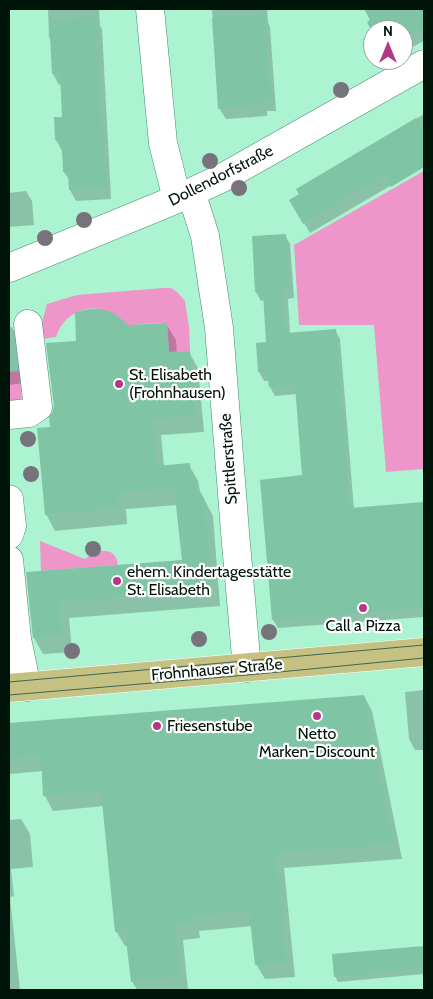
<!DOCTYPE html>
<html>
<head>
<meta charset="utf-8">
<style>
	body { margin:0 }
	#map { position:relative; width:433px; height:999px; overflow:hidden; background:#acf3d2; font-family:Cabin,sans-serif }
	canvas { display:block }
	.frame { position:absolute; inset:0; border:10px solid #001309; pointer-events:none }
	.north { position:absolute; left:363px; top:20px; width:50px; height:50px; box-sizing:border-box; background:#fff; border:1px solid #99a19d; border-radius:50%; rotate:0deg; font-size:14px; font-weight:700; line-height:20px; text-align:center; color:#001309 }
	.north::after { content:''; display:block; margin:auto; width:18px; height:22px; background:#b43889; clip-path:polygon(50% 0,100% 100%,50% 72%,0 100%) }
</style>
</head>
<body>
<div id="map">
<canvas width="433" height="999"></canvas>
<div class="frame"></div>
<div class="north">N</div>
</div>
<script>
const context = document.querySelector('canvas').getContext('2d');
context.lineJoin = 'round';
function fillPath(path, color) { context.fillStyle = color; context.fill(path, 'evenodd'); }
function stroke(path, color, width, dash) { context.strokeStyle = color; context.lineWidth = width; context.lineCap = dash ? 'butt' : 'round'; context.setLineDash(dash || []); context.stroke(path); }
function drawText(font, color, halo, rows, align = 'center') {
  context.font = font + ' Cabin,sans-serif'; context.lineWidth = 4.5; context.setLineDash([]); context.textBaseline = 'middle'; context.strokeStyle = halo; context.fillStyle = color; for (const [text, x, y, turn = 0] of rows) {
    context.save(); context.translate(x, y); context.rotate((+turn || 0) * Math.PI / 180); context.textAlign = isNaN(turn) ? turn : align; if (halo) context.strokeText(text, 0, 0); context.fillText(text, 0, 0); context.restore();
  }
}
fillPath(new Path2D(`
	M424,171V469L386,472L374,325H299L294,245Z
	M163,288H171L177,292L185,301L189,327L190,351L169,352L167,323L140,324L130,330C110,299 68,302 56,337L42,339L41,326L47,304L77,295Z
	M20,370L22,407L9,408V372Z
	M40,541L85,559C97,549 115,545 118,565L41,571Z`), '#ee95c9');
fillPath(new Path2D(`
	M48,9H99L100,26L102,29L111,199L76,201L70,190L69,180L64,172L62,151L56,140L64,118L62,84L59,85L53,74L51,41L49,37Z
	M212,9H267L268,22L270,27L276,111H267V116L226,119L219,108Z
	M366,9H424V41L403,52V30H373V32L372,20Z
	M424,114V166L310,233L291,201L301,195L298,190Z
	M26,191L32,201L34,225L9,227V193Z
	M285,235L290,244L294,298L288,299L290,334L335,330L340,339L354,509L424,503V617L278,628L273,620L303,476L297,394L275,396L270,387L269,381H264L259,372L267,343L264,300L261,301L256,292Z
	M166,324L176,340L177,353L189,352L198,368L204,432L161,435L164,467L189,465L198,481L200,491L213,516L220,606L69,618L72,652L43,654L34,638L27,573L184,561L177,505L126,509L127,524L55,531L46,514L52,428L77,342L127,326Z
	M12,327L19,340L24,383L9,385V328Z
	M424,690V750H415L409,739L405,692Z
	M364,696L372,711L402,859L284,868L295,977L265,979L256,964L252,926L199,931L200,938L183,940L188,990H137L132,981L128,946H125L116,931L104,806L53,811L45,796L43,771L9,774V724Z
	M21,819L30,834L33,867L11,869L14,896L10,897L20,990H9V820Z
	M424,947V974L338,982L335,976L333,955Z`), '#0003');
fillPath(new Path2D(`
	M364,9H424V27L403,38V30H373V34L367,22L370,20Z
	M265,15L271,100L261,101L262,105L218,109L212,18Z
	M96,17L106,188L69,190L68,172H63L62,140H55L54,117H62L60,74H52L49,19Z
	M416,118L424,132V167L391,187L384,175L303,224L289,200L299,194L296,189Z
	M286,234L289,290H283L286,333L336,329L350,508L424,502V608L272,620L260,480L302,475L295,386L269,387L267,372H258L256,343L266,342L263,292H255L252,236Z
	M90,309H101L111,312L119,317L128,325L167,323L169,352L190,351L196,416L153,419L156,466L190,463L192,482H196L198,498H204L212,590L60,602L63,636L33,638L26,572L182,560L174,488L118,493V508L45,515L37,428L50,427L49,417L52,413L54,406L46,343L76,341L75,312Z
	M14,342L18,371L9,372V343Z
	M364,695L391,827L393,844L276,853L287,963L255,965L249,911L191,917L192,924L175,926L180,977L131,982L125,931L115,932L101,791L43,796L41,756L9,759V723Z
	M424,946V969L334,977L332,954Z`), '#7ec4a5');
const minor = new Path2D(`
	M150,9L163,143L177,199
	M191,192L205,236L219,328L235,532L247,668
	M9,268L177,199L222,178L424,64
	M9,415L29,413L38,407L28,324
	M9,499L12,526L9,535
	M9,560L17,639L27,687`);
const major = new Path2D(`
	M9,688L424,652`);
stroke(minor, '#488d70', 29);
stroke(major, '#fff', 29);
stroke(minor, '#fff', 28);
stroke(major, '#c5c183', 28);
stroke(new Path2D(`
	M9,682L424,645
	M9,695L248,675L424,658`), '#3f6653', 1);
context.fillStyle = '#77737d';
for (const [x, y] of [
	[341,90],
	[210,161],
	[239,188],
	[84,220],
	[45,238],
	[28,439],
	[31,474],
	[93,549],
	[269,632],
	[199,639],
	[72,651]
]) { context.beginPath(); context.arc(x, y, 8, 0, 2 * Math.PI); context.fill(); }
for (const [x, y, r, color] of [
	[119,384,5,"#b43889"],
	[117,581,5,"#b43889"],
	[363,608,5,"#b43889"],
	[317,716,5,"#b43889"],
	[157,726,5,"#b43889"]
]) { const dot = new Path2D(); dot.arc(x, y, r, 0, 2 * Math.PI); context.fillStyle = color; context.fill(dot); stroke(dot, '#fff', 2); }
drawText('16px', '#001309', '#fff', [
	["Dollendorfstraße",221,176,-27],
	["Spittlerstraße",229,459,-94],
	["Frohnhauser Straße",217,670,-5]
]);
drawText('16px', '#001309', '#fff', [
	["St. Elisabeth",129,375],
	["(Frohnhausen)",129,393],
	["ehem. Kindertagesstätte",127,572],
	["St. Elisabeth",127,590],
	["Call a Pizza",363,626,"center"],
	["Friesenstube",167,726],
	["Netto",317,734,"center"],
	["Marken-Discount",317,752,"center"]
], 'left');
</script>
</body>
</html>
